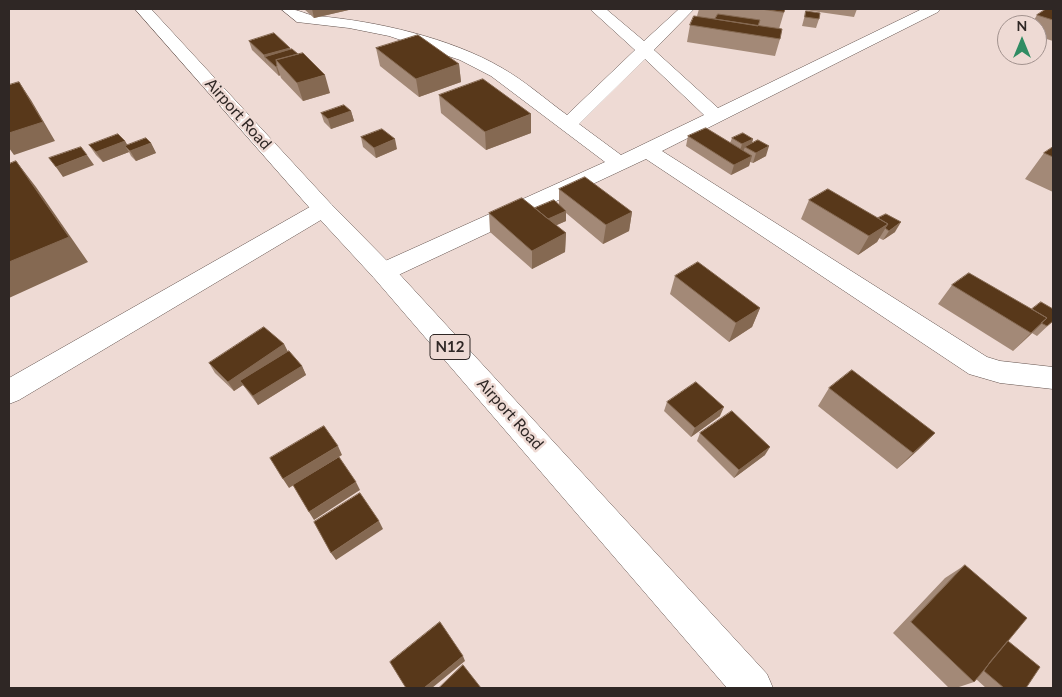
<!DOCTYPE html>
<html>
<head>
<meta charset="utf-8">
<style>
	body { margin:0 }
	#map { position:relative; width:1062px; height:697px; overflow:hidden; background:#eedad4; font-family:Lato,sans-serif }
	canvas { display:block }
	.frame { position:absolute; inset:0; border:10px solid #2f2725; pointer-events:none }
	.north { position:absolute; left:997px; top:15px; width:50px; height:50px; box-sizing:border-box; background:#eedad4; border:1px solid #a2928e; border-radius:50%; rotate:0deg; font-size:14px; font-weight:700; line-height:20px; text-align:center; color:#2f2725 }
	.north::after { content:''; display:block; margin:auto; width:18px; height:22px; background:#308c63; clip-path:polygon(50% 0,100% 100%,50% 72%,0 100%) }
</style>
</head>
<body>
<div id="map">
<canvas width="1062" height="697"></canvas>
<div class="frame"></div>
<div class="north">N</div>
</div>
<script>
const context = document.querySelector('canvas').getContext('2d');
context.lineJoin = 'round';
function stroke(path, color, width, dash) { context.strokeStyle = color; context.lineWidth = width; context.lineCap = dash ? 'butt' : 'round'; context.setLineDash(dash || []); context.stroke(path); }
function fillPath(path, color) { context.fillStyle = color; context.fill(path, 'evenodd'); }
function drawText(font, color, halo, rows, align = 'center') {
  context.font = font + ' Lato,sans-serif'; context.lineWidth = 5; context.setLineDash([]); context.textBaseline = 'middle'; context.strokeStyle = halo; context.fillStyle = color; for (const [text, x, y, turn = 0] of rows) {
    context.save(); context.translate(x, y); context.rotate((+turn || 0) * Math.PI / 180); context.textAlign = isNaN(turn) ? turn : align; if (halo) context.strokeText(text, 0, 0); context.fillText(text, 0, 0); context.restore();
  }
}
const street = new Path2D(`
	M281,9C299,8 302,14 317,16C376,21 451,38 502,68C525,81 545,99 567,115L635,50L590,9H606L644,41L679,9H694L654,50L718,108L922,9H940L938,12L662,151L987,357L1000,361L1053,367V389L1000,383L969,374L646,159L392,278L383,281L374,278L371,272L374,266L605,162L491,76L460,60L389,36L349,28L297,22ZM645,59L704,115L621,155L579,124Z
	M323,202L331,204L334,209L331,214L19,400L9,404V378L315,204Z`);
const highway = new Path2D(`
	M135,9H151L331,204L392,266L767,674L773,688H727L374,278L315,214Z`);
stroke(street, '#63534e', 1);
stroke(highway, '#63534e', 1);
fillPath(street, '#fff');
fillPath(highway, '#fff');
fillPath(new Path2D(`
	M304,9H353L314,18Z
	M699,9H785L779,29L780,39L775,56L687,42L690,25L697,16Z
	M798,9H857L854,17Z
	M1053,9V41L1037,36V25H1031L1037,15Z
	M806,11L819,19L816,28L802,26Z
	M249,41L290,49L330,93L303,101L281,78L280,75L279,76L252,50Z
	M376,48L459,64L461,82L419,97L380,66Z
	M439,95L531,133L486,150L441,113Z
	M351,111L354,121L331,129L324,122L321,113Z
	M688,136L730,143L732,138L753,139L752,143L766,156L753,163L750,162L749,166L731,175L686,146Z
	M361,137L397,149L376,158L363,147Z
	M125,141L127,145L151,143L156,153L136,161L131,156L129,152L103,162L96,155L89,145Z
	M1053,147V192L1025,179L1044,153Z
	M559,189L632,212L629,231L603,244L566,213V221L556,225L566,233L565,252L532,269L490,232L489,213L535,208L559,204Z
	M809,200L895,232L883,240L879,238L877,242L858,255L801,219Z
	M675,276L760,308L752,327L729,342L670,294Z
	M952,285L1053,321L1037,336L1032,333L1013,351L938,304Z
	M284,344L288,352L302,366L306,375L258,405L243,385L234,391L215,373L209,363Z
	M829,388L935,433L919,449L897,469L818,406Z
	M667,402L720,416L691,437L664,411Z
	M700,433L765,455L734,478L697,441Z
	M965,565L1008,641L1026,688H986L976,679L974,682L956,688H949L893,633L945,578Z`), '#a38977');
fillPath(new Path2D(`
	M312,9H353L314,18Z
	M290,48L293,57L276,60L265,57L267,65L264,55Z
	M459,64L461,82L419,97L416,79Z
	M277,66L280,75L279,76L276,67Z
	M325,75L330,93L303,101L297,83Z
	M19,82L31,100L55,141L14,155L9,148V133Z
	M351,111L354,121L331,129L328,119Z
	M531,114V133L486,150L485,132Z
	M395,139L397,149L376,158L374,148Z
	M753,139L750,149L745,147L743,152L739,154L742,144Z
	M125,141L131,151L151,143L156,153L136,161L130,151L125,146L129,152L103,162L96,152Z
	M769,146L766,156L753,163L756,153Z
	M87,155L94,165L63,177L56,167Z
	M752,156L749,166L731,175L734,165Z
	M16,161L36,187L88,262L9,298V262Z
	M566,211V221L546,230V220Z
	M632,212L629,231L603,244L606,225Z
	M901,222L895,232L883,240L889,231Z
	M888,224L877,242L858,255L869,236Z
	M566,233L565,252L532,269V251Z
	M760,308L752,327L729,342L736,323Z
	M1047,318L1029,336L1013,351L1031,333Z
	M284,344L289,354L240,381L243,385L234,391L228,382Z
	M302,366L306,375L258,405L253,396Z
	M724,407L720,416L691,437L695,428Z
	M935,433L919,449L897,469L913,453Z
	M338,446L342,455L289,488L283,479Z
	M770,447L765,455L734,478L739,470Z
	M356,482L360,490L314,520L309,512Z
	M379,521L383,529L336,560L331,553Z
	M463,656L465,661L432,688H424Z`), '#856952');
const building = new Path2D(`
	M761,9H785L784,12Z
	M1046,9H1053V20L1037,15Z
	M806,11L820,13L819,19L805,17Z
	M718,14L760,20L758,26L715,19Z
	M694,16L782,29L780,39L690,25Z
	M274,33L290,48L264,55L249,41Z
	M418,35L459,64L416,79L376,48Z
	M292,49L298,54L276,60L277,66L276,67L265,57Z
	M303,53L325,75L297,83L276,60Z
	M483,79L531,114L485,132L439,95Z
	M19,82L43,122L9,133V85Z
	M344,105L351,111L328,119L321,113Z
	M706,128L752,156L734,165L688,136Z
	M382,129L395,139L374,148L361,137Z
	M743,133L753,139L742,144L732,138Z
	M118,134L125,141L96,152L89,145Z
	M146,138L151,143L130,151L125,146Z
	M758,140L769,146L756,153L745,147Z
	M81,147L87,155L56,167L49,158Z
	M1053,147V157L1044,153Z
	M16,161L69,237L9,262V164Z
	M585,177L632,212L606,225L559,189Z
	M828,189L888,224L869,236L809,200Z
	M522,198L566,233L532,251L489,213Z
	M554,200L566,211L548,219L535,208Z
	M886,214L901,222L889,231L885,228L888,224L878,218Z
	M698,262L760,308L736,323L675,276Z
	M969,273L1047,318L1031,333L952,285Z
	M1041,302L1053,309V321L1047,326L1041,323L1047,318L1032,309Z
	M264,327L284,344L228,382L209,363Z
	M289,351L302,366L253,396L240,381Z
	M852,370L935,433L913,453L829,388Z
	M696,382L724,407L695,428L667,402Z
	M732,411L770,447L739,470L700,433Z
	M324,426L338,446L283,479L270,458Z
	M339,457L356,482L309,512L293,485Z
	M360,493L379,521L331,553L314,522Z
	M965,565L1027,618L974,682L911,622Z
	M440,622L463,656L424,688H406L390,662Z
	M1008,641L1040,667L1026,688H1004L984,671L990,662Z
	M463,665L481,688H439Z`);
fillPath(building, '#58381a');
stroke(building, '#856952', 1);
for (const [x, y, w] of [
	[450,347,40]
]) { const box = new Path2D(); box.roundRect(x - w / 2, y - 12.5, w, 25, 4); context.fillStyle = '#eedad4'; context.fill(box); stroke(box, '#2f2725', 1); }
drawText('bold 15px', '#2f2725', null, [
	["N12",450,347]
]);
drawText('16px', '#2f2725', '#eedad4', [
	["Airport Road",238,114,48],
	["Airport Road",510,414,48]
]);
</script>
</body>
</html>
